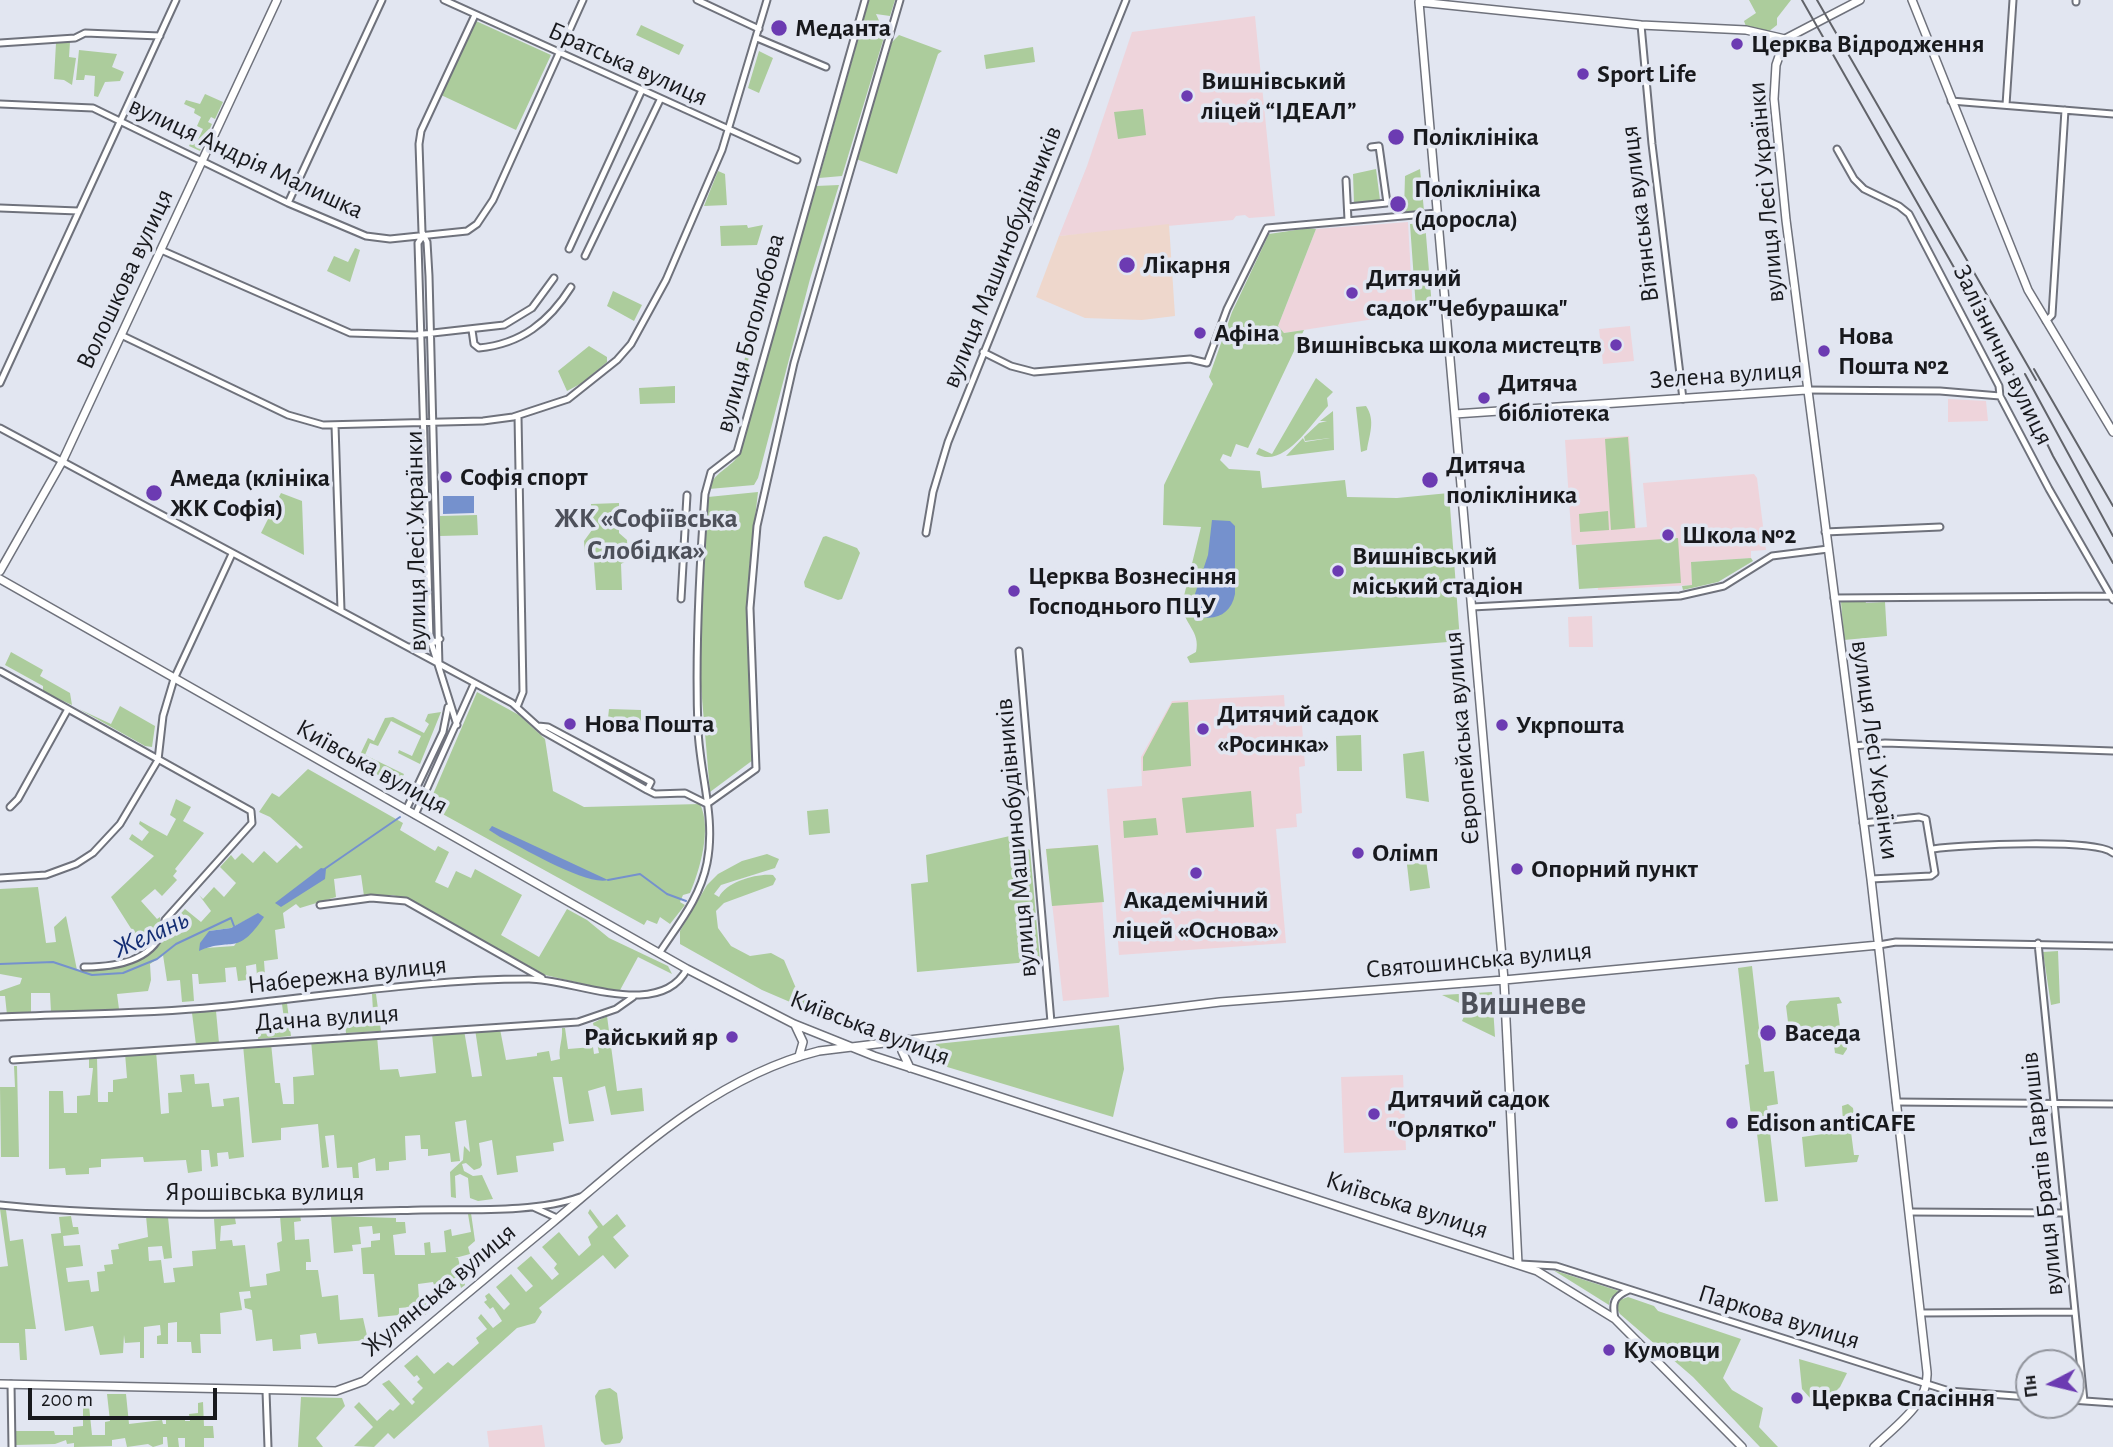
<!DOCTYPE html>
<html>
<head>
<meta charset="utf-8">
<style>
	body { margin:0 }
	#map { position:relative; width:2113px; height:1447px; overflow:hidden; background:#e2e6f1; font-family:"Alegreya Sans",sans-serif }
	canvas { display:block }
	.north { position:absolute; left:2015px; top:1349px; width:70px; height:70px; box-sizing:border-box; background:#e2e6f1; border:2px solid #91949c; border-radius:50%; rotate:263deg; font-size:19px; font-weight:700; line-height:28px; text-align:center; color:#18191d }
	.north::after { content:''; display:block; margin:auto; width:24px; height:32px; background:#6c3bb2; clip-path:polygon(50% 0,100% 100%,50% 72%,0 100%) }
	.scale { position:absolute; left:28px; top:1388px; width:189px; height:32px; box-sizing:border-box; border:4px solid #18191d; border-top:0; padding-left:9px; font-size:21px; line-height:24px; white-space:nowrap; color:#18191d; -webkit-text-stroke:5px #e2e6f1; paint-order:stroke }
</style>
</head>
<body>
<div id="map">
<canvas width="2113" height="1447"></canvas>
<div class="north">Пн</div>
<div class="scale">200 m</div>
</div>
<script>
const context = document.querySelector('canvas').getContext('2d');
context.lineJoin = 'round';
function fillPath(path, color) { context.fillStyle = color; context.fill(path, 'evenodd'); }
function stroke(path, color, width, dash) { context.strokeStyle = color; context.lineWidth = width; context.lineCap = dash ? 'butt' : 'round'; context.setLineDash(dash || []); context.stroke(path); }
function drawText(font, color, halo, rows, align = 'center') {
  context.font = font + ' "Alegreya Sans",sans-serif'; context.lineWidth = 7; context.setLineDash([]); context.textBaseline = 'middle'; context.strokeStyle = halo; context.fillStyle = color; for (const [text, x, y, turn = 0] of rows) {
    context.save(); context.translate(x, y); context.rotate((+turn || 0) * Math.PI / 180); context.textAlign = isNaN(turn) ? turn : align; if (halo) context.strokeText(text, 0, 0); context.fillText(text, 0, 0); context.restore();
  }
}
fillPath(new Path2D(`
	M1255,16L1275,216L1249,218L1245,215L1236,216L1233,220L1059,236L1087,166L1132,32Z
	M1408,222L1413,313L1284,333L1278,326L1316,229Z
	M1630,326L1634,361L1603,364L1599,329Z
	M1948,399L1986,401L1988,421L1948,422Z
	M1629,436L1636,528L1647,527L1643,483L1754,474L1757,478L1766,550L1751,551V558L1691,562L1692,585L1598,590L1594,544L1572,545L1565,440Z
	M1592,616L1593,647H1569L1568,617Z
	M1284,695L1286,727L1302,725L1305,766L1299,767L1302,813L1296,814L1297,827L1276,829L1286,943L1119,955L1107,789L1142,786L1141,757L1172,701Z
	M1098,845L1109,997L1063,1001L1046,849Z
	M1403,1075L1406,1150L1344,1153L1341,1077Z
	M542,1425L545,1447H489L487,1431Z`), '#eed4db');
fillPath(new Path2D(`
	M1169,224L1175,316L1142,320L1085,318L1036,297L1059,236Z`), '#eed7cc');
fillPath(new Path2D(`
	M869,0H895L890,16L876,14L885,34L842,176L819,178Z
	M1749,0H1791L1777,18V25L1768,32L1747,29L1744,21L1756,13Z
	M476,21L551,55L516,130L441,95Z
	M641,25L684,45L679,55L636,35Z
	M899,35L942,51L938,54L897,174L856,159L892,42Z
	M70,42L69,57L76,58L72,85L64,80L54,79L56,43Z
	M1033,47L1035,62L986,69L984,55Z
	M79,50L117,54L112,67L124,72L120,81L105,82L98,97L94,96L95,76L85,75L84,80H76Z
	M759,51L773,58L759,93L748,88Z
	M205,94L223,102L215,119L211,117L208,122L212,124L200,151L189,146L191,142L196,144L203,129L197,126L201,117L194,113L195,109L184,104L186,100L200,104Z
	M1143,109L1146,135L1118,139L1114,112Z
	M1376,169L1380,200L1354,203L1353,174Z
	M1420,169L1424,211L1404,212L1405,176Z
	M718,171L725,174L727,205L704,206Z
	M839,185L810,279L758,478L754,485L709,489C715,470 731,469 740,453L816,186Z
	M1425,223L1432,307L1416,309L1410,224Z
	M747,225L748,228L763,225L757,245L721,246L720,226Z
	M1309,228L1316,229L1278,326L1284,333L1304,330L1248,448L1236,444L1231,457L1223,454L1220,460L1229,469L1260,471L1262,488L1345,480L1347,497L1397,498L1449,493L1460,641L1190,663L1187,657L1196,652C1201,631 1183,624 1182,604L1201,527L1163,525L1164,485L1213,384L1209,377L1232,312L1269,234Z
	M355,248L360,250L350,282L327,271L334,256L348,262Z
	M772,262L776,265L763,313H757L754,322L759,326L744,373L741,372L754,326L751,322L753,314L759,310Z
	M613,291L642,305L634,321L607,306Z
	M589,346L607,357V362L582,383L567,391L558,371Z
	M1316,378L1333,392L1327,398L1328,406C1310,425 1284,469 1256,454L1259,448L1272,454Z
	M675,386V403L640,404L639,388Z
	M1366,406C1376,421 1369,435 1367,450L1361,452L1356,407Z
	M1333,411L1334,450L1286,456L1303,438L1305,442L1330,438L1305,441L1304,437L1319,423L1327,421H1320Z
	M1628,437L1635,528L1611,530L1605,439Z
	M758,492L749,571L753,760L710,792L699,663L708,497Z
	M281,493L302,501L304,555L261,533Z
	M619,503V533L627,540L628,560L621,564L622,590H596L594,562L585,554L584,541L592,530L591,504Z
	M1608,511L1609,530L1580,532L1579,514Z
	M477,515L478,535L440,536V516Z
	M826,536L857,548L860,553L842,599L838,600L805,587L804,582L823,537Z
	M1678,538L1681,583L1579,589L1576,545Z
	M1751,558L1753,561L1718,582L1683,590L1682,586L1692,585L1691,562Z
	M1865,600L1866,603L1885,602L1887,636L1844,640L1841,602Z
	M11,652L43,670L40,676L70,693L72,705L43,692V686L5,665Z
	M477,692L519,715L545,739L553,791L584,807L700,804C712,828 700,870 690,893L683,895L680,902L685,905L670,924L660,917L657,924L647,920L644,925L428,806Z
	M1188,702L1191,766L1143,771V757L1172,703Z
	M120,706L155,726L152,747L145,746L79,709L111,724Z
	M609,709L641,710V731L636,735L608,718Z
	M441,712L420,764L398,753L399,750L412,756L421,736L391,721L378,746L370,743L365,755L404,774L398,786L356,763L368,738L374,741L385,718L393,717L424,733L429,724L425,721L428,714Z
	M1361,735L1362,771H1337L1336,736Z
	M1424,751L1429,802L1406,798L1403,754Z
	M308,769L403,823L400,830L435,851L438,846L449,852L435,882L448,888L456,871L471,878L475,869L522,895L501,935L539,957L567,909L587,920L609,938L668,966L672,974L638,957L619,992L545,975L409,899L392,895L364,896L361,875L334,879L336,897L300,908L296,904L283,913L285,928L275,930L278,959L264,961L265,975L257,976L256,964L246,966L247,980L238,981L236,967L225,968L226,982L199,984L198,974H192L194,1001L182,1002L180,980L167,981L163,955L150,964L151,980L148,991L117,994L119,1009L51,1012L50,993H31V1013L7,1015L5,996H0V991L20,984L22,978L0,974V889L38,887L46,943L56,942L54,927L66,916L77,970C85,972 90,969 98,969C154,969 154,942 185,909L201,922L211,911L199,895L203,899L214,887L224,897L236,883L220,867L231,855L235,860L242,853L253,863L264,851L277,863L296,845L300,849L303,847L270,817L259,812L272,793L279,797ZM258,914L234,946L206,948L209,931L231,928Z
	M1251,791L1254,827L1186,833L1182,798Z
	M176,799L191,807L183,821L204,833L175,869L177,871L173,876L177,880L162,896L155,889L141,901L157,919L160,917V934L144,949L111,897L154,856L129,839L132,834L142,841L149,832L139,824L140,821L167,836L176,819L170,815Z
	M828,809L830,833L809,835L807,811Z
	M1156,818L1158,835L1124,838L1123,821Z
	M1023,833L1024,847L1030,850L1040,961L917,972L911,884L928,882L926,855Z
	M1098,845L1104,902L1052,906L1046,849Z
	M1425,853L1430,888L1410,891L1406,856Z
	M767,854L779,859L775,868L721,885L714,894L719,897C726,882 757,873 773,875L776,879L773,885L724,903L716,911L718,928L731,946L750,956L771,953L784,960L798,993L842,1027L820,1017L808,1003L804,1008L762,990L680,944V931L707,885L718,874L742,861Z
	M2058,951L2060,1003L2051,1005L2043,952Z
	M1752,966L1764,1072L1774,1071L1778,1104L1767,1106L1778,1201L1765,1202L1755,1116H1751L1745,1065L1749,1064L1738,968Z
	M1492,992L1495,1037L1462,1021L1468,1007L1442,995Z
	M372,994H376L381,1031L346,1033L344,1015L373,1011Z
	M1839,997L1842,1003L1837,1004L1840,1027H1844L1847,1049L1843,1055L1835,1053L1833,1038L1830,1039L1833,1030L1794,1034L1789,1030L1786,1006L1790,1001Z
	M287,1003L291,1036L258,1039L259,1017L266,1016L267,1022L284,1019L282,1004Z
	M216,1011L219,1043L196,1045L192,1013Z
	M607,1016L617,1091L642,1088L644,1111L611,1115L605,1086L588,1091L594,1121L569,1124L562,1077H553L564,1141L553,1143L554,1151L516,1156L518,1172L497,1175L492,1140L479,1143L482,1165L480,1168L474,1170L466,1163L462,1164L464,1171L473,1176L482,1175L493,1199L478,1201L470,1198L468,1178L460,1174L455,1176L456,1198L451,1197L450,1172L463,1160L464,1146L470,1152L466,1120L455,1122L460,1161L451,1162L450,1153L428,1156V1149H421L420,1135L405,1136L406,1160L389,1162V1170L376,1171L375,1158L358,1163L359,1178H353L352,1167L337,1168L334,1135L325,1136L329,1167L322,1168L318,1124L281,1128V1140L252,1143L243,1045L271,1043L275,1083H280L283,1104H294L293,1077L314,1075L311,1040L377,1036L380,1070L398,1069L400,1077L436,1073L432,1034L464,1030L472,1077L482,1076L475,1029H500L506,1060L537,1056V1053L549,1051L551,1061L560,1059C558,1048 563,1040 562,1028H565L568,1049L593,1047L594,1054L599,1053L593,1023Z
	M1119,1025L1124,1069L1113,1117L934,1063L936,1044Z
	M156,1051L161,1114L169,1113L168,1093L182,1092L180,1075L194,1074L195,1084L209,1083L212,1107L224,1106L223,1099L239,1097L244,1157L229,1159L228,1152L217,1153L218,1166L211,1167L209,1150H201L202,1171L188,1173L186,1160L144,1162L143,1157L101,1159V1167L89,1168V1174L66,1175L65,1168L49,1169V1091H63L64,1113H77V1096L90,1095L93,1068H89V1057H97L98,1102H108V1092H113V1080L127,1078L125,1053Z
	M14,1066H17L19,1157H1L0,1087H15Z
	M1848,1104L1853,1108L1856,1131L1851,1132L1854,1155H1859L1857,1162L1805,1167L1802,1137L1844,1131L1839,1122H1843L1842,1106Z
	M0,1209L6,1210L10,1241L23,1239L36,1329H25L27,1360H20L19,1343H0V1267L8,1266Z
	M590,1209L603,1226L617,1214L626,1226L613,1237L629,1256L615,1269L603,1255L539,1308L542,1312L535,1323L517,1328L394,1439L388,1433L374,1447L354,1446L373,1427L354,1407L359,1402L377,1421L390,1409L393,1411L400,1404L382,1384L389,1380L412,1405L415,1402L412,1399L423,1388L417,1382L420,1379L417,1375L414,1377L404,1366L417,1355L434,1374L448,1362L453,1366L479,1343L476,1338L487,1329L478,1318L481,1314L493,1328L502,1321L493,1307L490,1309L484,1302L487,1300L485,1296L489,1293L504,1310L510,1304L496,1287L511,1274L526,1292L533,1286L517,1268L531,1256L552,1280L559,1274L554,1268L557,1264L542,1247L559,1232L579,1256L591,1245L588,1237L598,1227L588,1213Z
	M471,1213L475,1241L468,1247L470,1254L455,1258H458L465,1285L461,1288L458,1277L434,1285L433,1282L418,1284L419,1298L428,1302L430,1311L413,1325L411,1307L399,1308V1315L378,1317L374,1274H363L361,1248L371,1247V1241L380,1240V1233L373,1234L372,1226L359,1227L361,1244L352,1245L353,1251L334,1253L331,1216L396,1218V1222H405L406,1233L393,1235L395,1255H425L424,1243L430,1242L431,1253L446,1252L444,1231L451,1229L452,1236L471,1232L468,1214Z
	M300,1215L301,1221L294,1222L295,1240L309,1239L311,1262H306V1270H318L322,1297L338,1295L340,1320L363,1318L368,1340L318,1344L316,1333L300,1335L301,1349L273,1351L272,1339L256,1341L252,1310L245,1308L244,1299L251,1298L250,1291L239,1292L242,1310L220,1313L221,1334H200L201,1353H192L191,1342H177V1322L168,1323V1344H157V1336L161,1335L160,1325L144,1327V1358H140V1342L125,1343L124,1335L123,1353L100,1355L93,1326L65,1331L51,1234L61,1233L59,1217L71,1216L73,1227H78L79,1234L63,1236L64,1246L80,1245L83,1266L66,1268L68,1282L89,1280L91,1292L99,1291L97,1272L105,1271L104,1265L113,1264L111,1250L119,1249L118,1244L148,1237L146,1216L168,1217L172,1258L164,1259L162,1246L148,1247L149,1261L161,1260L164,1283L175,1282L173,1268L193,1266L192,1251L216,1249L214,1219L235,1218L236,1224L221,1226L220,1241L232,1240L233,1246L245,1245L250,1287L267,1285L266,1274L280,1271L277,1243L282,1241L280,1216Z
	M1553,1270L1619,1291L1610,1299L1609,1305Z
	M1628,1297L1654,1306L1658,1311L1741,1339L1723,1378L1732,1390L1763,1408L1759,1427L1778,1447H1760L1693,1377L1620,1314L1616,1307L1617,1301Z
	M1799,1359L1847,1373L1840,1387L1819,1408L1802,1389Z
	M610,1388L617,1393L623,1438L620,1443L605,1445L601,1441L595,1396L599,1390Z
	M107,1394H126L129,1424L162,1420L163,1424H166V1417L185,1416V1421H190L189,1414L198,1413V1403L203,1402L204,1426H213L214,1438H204V1447H185V1438H178L179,1447H168L167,1437H163V1444L153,1447L148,1444L127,1447L125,1438L112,1440V1446L74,1447V1443L67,1444L66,1440L55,1444L16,1445V1431H54L55,1435H73V1427L83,1426V1396H88L92,1435H105V1422L110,1421Z
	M301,1397L342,1398L345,1406L316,1438L323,1447H298Z`), '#accc9c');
fillPath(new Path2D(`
	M443,496H474V513L443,514Z
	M1212,520L1230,521L1235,526V594C1231,615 1213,623 1194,614L1195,594L1208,555Z
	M492,826L608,880C586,886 524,848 500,837L489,830Z
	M321,868L326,869L325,879L281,907L275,903Z
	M258,913L264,917C236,958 233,936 199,951L200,943L209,931L231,928Z`), '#7591cd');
stroke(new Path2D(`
	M323,870L400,817
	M608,880L640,874L667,894L686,901
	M0,964L53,962L92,975L123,973L157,959L176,944L231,918L234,926`), '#7591cd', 2);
const street = new Path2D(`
	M444,0L797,160
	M697,0L759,29
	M2076,2V0
	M1641,25L1652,144L1683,399
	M757,38L826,67
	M0,43L75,38L85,33L160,36
	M1951,101L2113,114
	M0,104L93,108L288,203L366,236L390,239L467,231L477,224L493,200L583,0
	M2006,105L2013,0
	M1837,149L1854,179L1864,189L1899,206L1909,214L1999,386L2000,396L2049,489L2113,600
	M1346,180L1348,220
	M288,203L382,0
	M1348,207L1387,203L1379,146L1371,147
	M0,208L78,211
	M422,237L418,243L430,639L457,725
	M569,249L641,92
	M161,250L350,333L415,335L504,325L532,308L554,278
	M585,256L660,100
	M2046,321L2052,315L2065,110
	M472,330L474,344L479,348C521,344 549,322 571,287
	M121,335L288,415L323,425L483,421L513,417L568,399L617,360L631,344L666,280L722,150L767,0
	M983,352L1011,366L1034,372L1190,359L1207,363L1227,309L1267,228L1437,213
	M0,383L176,0
	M1806,390L1940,391L2000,396
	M335,425L341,610
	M0,428L512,703L543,731L647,790L655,794L685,793L707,804
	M1825,532L1940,527
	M926,533L933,492L948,442L1126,0
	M1834,598L2111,596
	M681,599L687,495
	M1472,607L1680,596L1724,586L1772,556L1828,549
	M410,647L424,648L430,639L435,642L440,639
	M1019,651L1051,1022
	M439,666L429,276L427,242L422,232L419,144L421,131L475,15
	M0,671L251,811L252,823L165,920C159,960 119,967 84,967
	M517,707L523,692L518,416
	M538,726L548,727L651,782L647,790
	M1854,746L1885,743L2113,751
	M707,804L756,769L750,608L757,526L794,363L900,0
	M10,807L18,799L68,709
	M406,810L443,732L448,707
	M415,815L474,684
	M1863,823L1919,817L1926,819L1935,873L1931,876L1871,879
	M1933,849C1962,845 2094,838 2113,853
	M0,878L46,875L76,864L93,853L120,824L158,760L163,716L174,679L232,554
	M320,905L371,898L406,901L542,978
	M2038,943L2084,1401
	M1879,945L1896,942L2113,946
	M660,952C679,923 700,898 707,863C716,818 700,775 698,730C695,651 699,573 705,494L711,472L737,452L865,0
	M0,1017C72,1014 145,1014 217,1007C321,997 425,979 529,979C573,979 659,1021 687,969
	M13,1060L578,1022L616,1009L633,997
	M1896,1102L2113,1104
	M0,1205C139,1219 281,1214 421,1210C468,1209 536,1213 580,1197
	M533,1207L557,1218
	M1909,1212L2065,1213
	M1520,1264L1556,1266L1949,1391L2029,1397
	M1921,1313L2075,1312
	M1615,1319C1612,1303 1613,1297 1629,1290
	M11,1384L12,1447
	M266,1391L268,1447
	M2071,1400L2113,1403`);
const secondary = new Path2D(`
	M1912,0L2028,290L2113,432
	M1785,39L1776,65L1774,99L1786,220L1871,879L1927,1372C1929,1404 1895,1426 1874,1447
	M1455,414L1806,390
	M0,571L63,460L277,0
	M0,579L687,969L794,1024L874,1056L1537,1271L1615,1319L1742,1447
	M795,1025L803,1042L799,1056
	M907,1039L902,1051L910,1068
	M1518,1264L1504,980L1419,2L1641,25L1746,30L1785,39L1860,0
	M0,1384L336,1391L364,1381C426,1328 489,1275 552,1223C633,1155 714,1077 819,1051L1220,1002L1504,980L1879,945`);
stroke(street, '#6f727c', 9);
stroke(secondary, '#6f727c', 10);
stroke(street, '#fff', 5);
stroke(secondary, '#fff', 7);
stroke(new Path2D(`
	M1802,0L2006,359L2053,456L2113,563
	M1817,0L2036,380
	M2034,369L2113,506
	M2025,374L2113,536`), '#616369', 2);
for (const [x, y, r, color] of [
	[779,28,9,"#6c3bb2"],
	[1737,44,7,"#6c3bb2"],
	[1583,74,7,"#6c3bb2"],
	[1187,96,7,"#6c3bb2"],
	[1396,137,9,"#6c3bb2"],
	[1398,204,9,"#6c3bb2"],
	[1127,265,9,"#6c3bb2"],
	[1352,293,7,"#6c3bb2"],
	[1200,333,7,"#6c3bb2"],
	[1616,345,7,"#6c3bb2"],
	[1824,351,7,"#6c3bb2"],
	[1484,398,7,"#6c3bb2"],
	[446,477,7,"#6c3bb2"],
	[1430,480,9,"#6c3bb2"],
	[154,493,9,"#6c3bb2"],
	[1668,535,7,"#6c3bb2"],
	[1338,571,7,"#6c3bb2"],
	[1014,591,7,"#6c3bb2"],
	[570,724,7,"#6c3bb2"],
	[1502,725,7,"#6c3bb2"],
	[1203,729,7,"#6c3bb2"],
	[1358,853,7,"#6c3bb2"],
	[1517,869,7,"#6c3bb2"],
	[1196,873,7,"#6c3bb2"],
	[1768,1033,9,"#6c3bb2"],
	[732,1037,7,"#6c3bb2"],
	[1374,1114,7,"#6c3bb2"],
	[1732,1123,7,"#6c3bb2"],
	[1609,1350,7,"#6c3bb2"],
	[1797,1398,7,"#6c3bb2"]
]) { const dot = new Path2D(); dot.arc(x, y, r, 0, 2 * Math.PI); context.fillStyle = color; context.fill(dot); stroke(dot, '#e2e6f1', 2.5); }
drawText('bold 26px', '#18191d', '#e2e6f1', [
	["Меданта",795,28],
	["Церква Відродження",1751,44],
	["Sport Life",1597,74],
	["Вишнівський",1201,81],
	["ліцей “ІДЕАЛ”",1201,111],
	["Поліклініка",1412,137],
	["Поліклініка",1414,189],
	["(доросла)",1414,219],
	["Лікарня",1143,265],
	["Дитячий",1366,278],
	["садок\"Чебурашка\"",1366,308],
	["Афіна",1214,333],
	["Нова",1838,336],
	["Пошта №2",1838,366],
	["Вишнівська школа мистецтв",1602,345,"right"],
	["Дитяча",1498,383],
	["бібліотека",1498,413],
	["Дитяча",1446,465],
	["полікліника",1446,495],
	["Софія спорт",460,477],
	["Амеда (клініка",170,478],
	["ЖК Софія)",170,508],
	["Школа №2",1682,535],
	["Вишнівський",1352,556],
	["міський стадіон",1352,586],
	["Церква Вознесіння",1028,576],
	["Господнього ПЦУ",1028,606],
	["Дитячий садок",1217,714],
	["«Росинка»",1217,744],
	["Нова Пошта",584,724],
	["Укрпошта",1516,725],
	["Олімп",1372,853],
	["Опорний пункт",1531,869],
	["Академічний",1196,900,"center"],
	["ліцей «Основа»",1196,930,"center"],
	["Васеда",1784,1033],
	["Райський яр",718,1037,"right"],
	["Дитячий садок",1388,1099],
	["\"Орлятко\"",1388,1129],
	["Edison antiCAFE",1746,1123],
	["Кумовци",1623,1350],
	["Церква Спасіння",1811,1398]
], 'left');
drawText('26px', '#18191d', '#e2e6f1', [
	["Братська вулиця",628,64,24],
	["вулиця Андрія Малишка",246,158,25],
	["вулиця Лесі Українки",1766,192,-95],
	["Вітянська вулиця",1640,214,-97],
	["вулиця Машинобудівників",1002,257,-68],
	["Волошкова вулиця",125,279,-65],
	["вулиця Боголюбова",750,333,-75],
	["Залізнична вулиця",2003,355,64],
	["Зелена вулиця",1726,375,-4],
	["вулиця Лесі Українки",416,541,-91],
	["Європейська вулиця",1462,738,-95],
	["вулиця Лесі Українки",1875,750,82],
	["Київська вулиця",372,767,29],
	["вулиця Машинобудівників",1016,838,-95],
	["Святошинська вулиця",1479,960,-5],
	["Набережна вулиця",347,975,-6],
	["Дачна вулиця",327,1018,-4],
	["Київська вулиця",870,1028,21],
	["вулиця Братів Гавришів",2042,1174,-96],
	["Ярошівська вулиця",265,1192],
	["Київська вулиця",1407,1205,18],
	["Жулянська вулиця",439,1290,-40],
	["Паркова вулиця",1779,1317,17]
]);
drawText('bold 28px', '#4d505a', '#e2e6f1', [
	["ЖК «Софіївська",646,519],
	["Слобідка»",646,551]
]);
drawText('italic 28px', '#132d73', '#e2e6f1', [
	["Желань",151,934,-24]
]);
drawText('bold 33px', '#4d505a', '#e2e6f1', [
	["Вишневе",1523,1004]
]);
</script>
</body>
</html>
